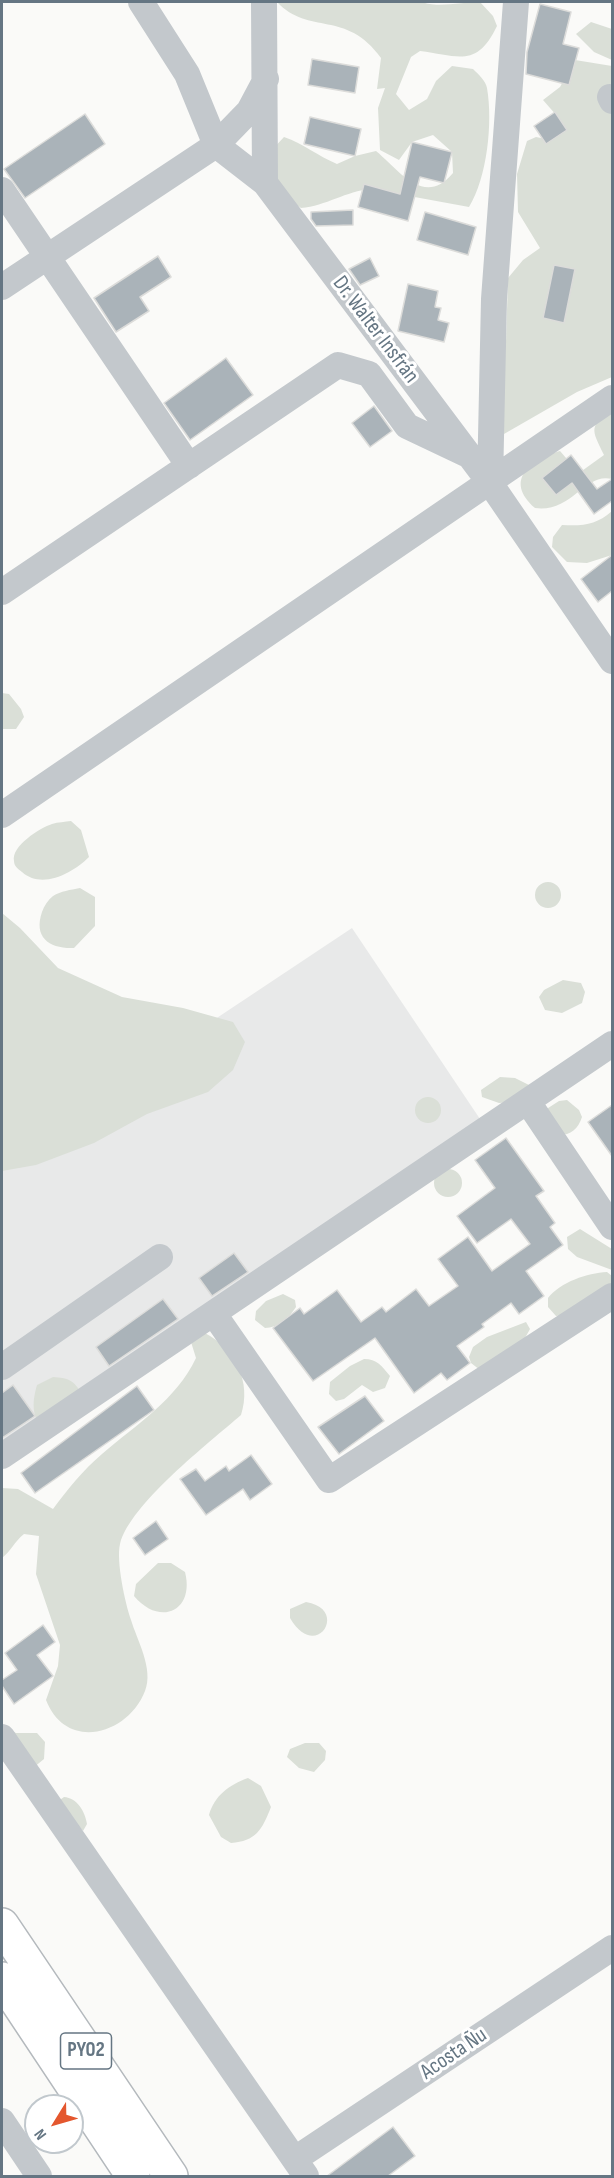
<!DOCTYPE html>
<html>
<head>
<meta charset="utf-8">
<style>
	body { margin:0 }
	#map { position:relative; width:614px; height:2178px; overflow:hidden; background:#fafaf8; font-family:"Sofia Sans Condensed",sans-serif }
	canvas { display:block }
	.frame { position:absolute; inset:0; border:3px solid #657683; pointer-events:none }
	.north { position:absolute; left:24px; top:2094px; width:60px; height:60px; box-sizing:border-box; background:#fff; border:2px solid #c1c8cd; border-radius:50%; rotate:233deg; font-size:16px; font-weight:700; line-height:24px; text-align:center; color:#657683 }
	.north::after { content:''; display:block; margin:auto; width:21px; height:27px; background:#e4572e; clip-path:polygon(50% 0,100% 100%,50% 72%,0 100%) }
</style>
</head>
<body>
<div id="map">
<canvas width="614" height="2178"></canvas>
<div class="frame"></div>
<div class="north">N</div>
</div>
<script>
const context = document.querySelector('canvas').getContext('2d');
context.lineJoin = 'round';
function fillPath(path, color) { context.fillStyle = color; context.fill(path, 'evenodd'); }
function stroke(path, color, width, dash) { context.strokeStyle = color; context.lineWidth = width; context.lineCap = dash ? 'butt' : 'round'; context.setLineDash(dash || []); context.stroke(path); }
function drawText(font, color, halo, rows, align = 'center') {
  context.font = font + ' "Sofia Sans Condensed",sans-serif'; context.lineWidth = 6; context.setLineDash([]); context.textBaseline = 'middle'; context.strokeStyle = halo; context.fillStyle = color; for (const [text, x, y, turn = 0] of rows) {
    context.save(); context.translate(x, y); context.rotate((+turn || 0) * Math.PI / 180); context.textAlign = isNaN(turn) ? turn : align; if (halo) context.strokeText(text, 0, 0); context.fillText(text, 0, 0); context.restore();
  }
}
fillPath(new Path2D(`
	M352,928L480,1119L2,1441V1161Z`), '#e8e9e9');
fillPath(new Path2D(`
	M277,2H423C433,8 466,2 480,2L493,16L497,26C477,68 459,56 420,51L411,57L396,94L409,110L427,99L436,81L452,66L473,69C478,74 486,81 487,88C493,123 487,177 469,207L371,189C346,191 326,206 301,208L265,183L270,152L284,137C304,144 318,156 337,164L355,156L376,151C399,170 424,208 453,173L452,152L433,135L412,142L399,160L380,150L378,108L385,88L377,89L381,58C346,9 309,36 277,2Z
	M591,22L612,29V60L594,52L576,34Z
	M575,60L612,66V377L577,392L504,434L498,384L506,342L508,278L523,260L540,248L518,212L517,174L527,141L536,137L546,139L557,116L543,100L560,87Z
	M612,407V479C585,472 572,513 535,508C503,480 531,459 560,451L579,473L604,455C591,428 589,428 612,407Z
	M612,511V555L587,563L567,562L552,547L553,537L562,525C584,526 596,525 612,511Z
	M2,693L9,694L21,709L24,717L16,729H2Z
	M71,821L81,830L89,857C73,873 42,890 22,872C18,869 14,866 14,861C11,846 40,828 52,824C58,822 65,822 71,821Z
	M535 895a13 13 0 1 1 26 0a13 13 0 1 1-26 0Z
	M80,888L95,897V926L74,948C50,949 33,938 42,912C44,906 48,900 53,896C61,891 70,890 80,888Z
	M2,913L20,928L58,968L122,997L183,1008L233,1022L245,1042L233,1070L208,1092L147,1114L94,1143L36,1165L2,1171Z
	M563,980L581,983L585,992L582,1003L562,1013L545,1010L539,997L544,990Z
	M500,1077L515,1078L529,1085L513,1102L499,1103L482,1097L481,1090Z
	M415 1110a13 13 0 1 1 26 0a13 13 0 1 1-26 0Z
	M567,1100L579,1110L582,1117C578,1129 571,1135 559,1135L545,1110L559,1101Z
	M434 1183a14 14 0 1 1 28 0a14 14 0 1 1-28 0Z
	M580,1229L612,1249V1270L577,1257L568,1249L567,1237Z
	M607,1272L612,1276V1288L570,1315L556,1316L548,1307V1298C561,1282 587,1273 607,1272Z
	M283,1294L295,1300L296,1307C289,1318 278,1328 265,1328L255,1320L256,1311L266,1301Z
	M526,1322L530,1329L525,1338L480,1370L471,1363L469,1357L473,1347L487,1337Z
	M205,1333C235,1349 252,1382 241,1415C209,1443 130,1504 120,1544C116,1561 125,1603 131,1620C137,1640 154,1669 145,1691C128,1735 66,1752 46,1700L58,1666L60,1645L36,1574L39,1536L24,1534C14,1542 11,1551 2,1558V1488L18,1489L53,1509C68,1489 83,1470 102,1454C137,1424 176,1400 196,1358L191,1342Z
	M364,1359C377,1359 382,1366 390,1376L385,1388L373,1392L362,1385L344,1399L336,1401L329,1394L330,1382L350,1366Z
	M53,1377C68,1378 74,1380 81,1393C74,1412 71,1432 49,1435C32,1420 31,1406 37,1385Z
	M158,1563H171L185,1572C195,1611 160,1627 134,1596L136,1584Z
	M306,1602C350,1609 316,1663 290,1618V1609Z
	M2,1726L16,1733H37L45,1742L44,1759L33,1768Z
	M305,1743H319L326,1751L325,1760L314,1772L299,1768L287,1757L290,1749Z
	M248,1778L261,1786L271,1807C262,1830 256,1841 231,1843L221,1837L209,1815C215,1795 229,1785 248,1778Z
	M64,1797C77,1798 85,1811 87,1824L83,1831L57,1802Z`), '#dadfd7');
const building = new Path2D(`
	M540,4L571,12L563,44L579,48L569,85L526,74L527,52Z
	M312,59L359,67L355,93L308,85Z
	M555,112L567,130L546,144L534,126Z
	M85,114L105,144L25,198L4,169Z
	M310,117L361,129L355,156L304,144Z
	M412,142L452,152L444,183L420,177L408,221L358,207L364,184L400,194Z
	M353,210V225L316,226L311,219V212Z
	M425,212L476,227L468,255L417,240Z
	M158,256L171,277L140,297L149,311L116,332L94,298Z
	M370,258L379,276L360,285L349,269Z
	M554,265L575,269L564,323L543,318Z
	M408,284L438,291L435,307L441,308L438,320L449,323L444,342L398,331Z
	M226,358L253,395L190,440L164,403Z
	M374,406L392,431L370,447L352,423Z
	M571,455L597,489L612,479V501L594,514L572,483L556,495L542,478Z
	M612,555V591L598,602L581,579Z
	M612,1105V1156L588,1122Z
	M506,1138L544,1191L536,1196L555,1223L550,1227L563,1245L526,1271L544,1296L519,1314L511,1303L482,1324L484,1327L457,1346L470,1363L447,1380L441,1373L414,1393L375,1338L313,1381L273,1328L300,1308L304,1314L337,1290L361,1322L382,1307L386,1312L416,1289L429,1306L458,1286L438,1259L468,1237L492,1271L530,1244L511,1219L477,1243L457,1216L495,1188L475,1160Z
	M234,1253L248,1272L212,1296L199,1278Z
	M163,1299L178,1319L109,1366L96,1347Z
	M13,1385L35,1416L2,1438V1393Z
	M137,1386L154,1410L35,1493L21,1473Z
	M365,1396L384,1421L339,1454L318,1427Z
	M251,1455L272,1484L250,1500L243,1489L206,1515L180,1479L196,1469L205,1481L226,1466L229,1471Z
	M156,1521L168,1539L145,1555L133,1538Z
	M43,1625L55,1642L37,1655L53,1676L14,1704L2,1686V1680L17,1670L5,1653Z
	M393,2127L415,2156L388,2176H327Z`);
fillPath(building, '#aab3b9');
stroke(building, '#dcdcda', 1.5);
const highway = new Path2D(`
	M2,1925L171,2176
	M2,1979L133,2176`);
stroke(highway, '#b4b9bd', 36);
stroke(new Path2D(`
	M141,2L187,74L216,145L265,183L490,483L612,661
	M264,2L265,183
	M610,97L612,101
	M2,190L189,466
	M2,287L216,145L249,111L266,79
	M490,483L494,299L516,2
	M2,592L338,365L369,374L407,426L466,454
	M2,815L612,398
	M528,1102L612,1227
	M214,1314L329,1480L612,1296
	M2,1367L160,1257
	M2,1456L612,1044
	M2,1737L306,2176
	M2,2121L39,2176
	M295,2159L612,1948`), '#c3c8cc', 26);
stroke(highway, '#fff', 33);
for (const [x, y, w] of [
	[86,2051,51]
]) { const box = new Path2D(); box.roundRect(x - w / 2, y - 18, w, 36, 4.5); context.fillStyle = '#fff'; context.fill(box); stroke(box, '#657683', 1.5); }
drawText('bold 21px', '#657683', null, [
	["PY02",86,2051]
]);
drawText('22px', '#657683', '#fff', [
	["Dr. Walter Insfrán",375,330,53],
	["Acosta Ñu",454,2054,-34]
]);
</script>
</body>
</html>
